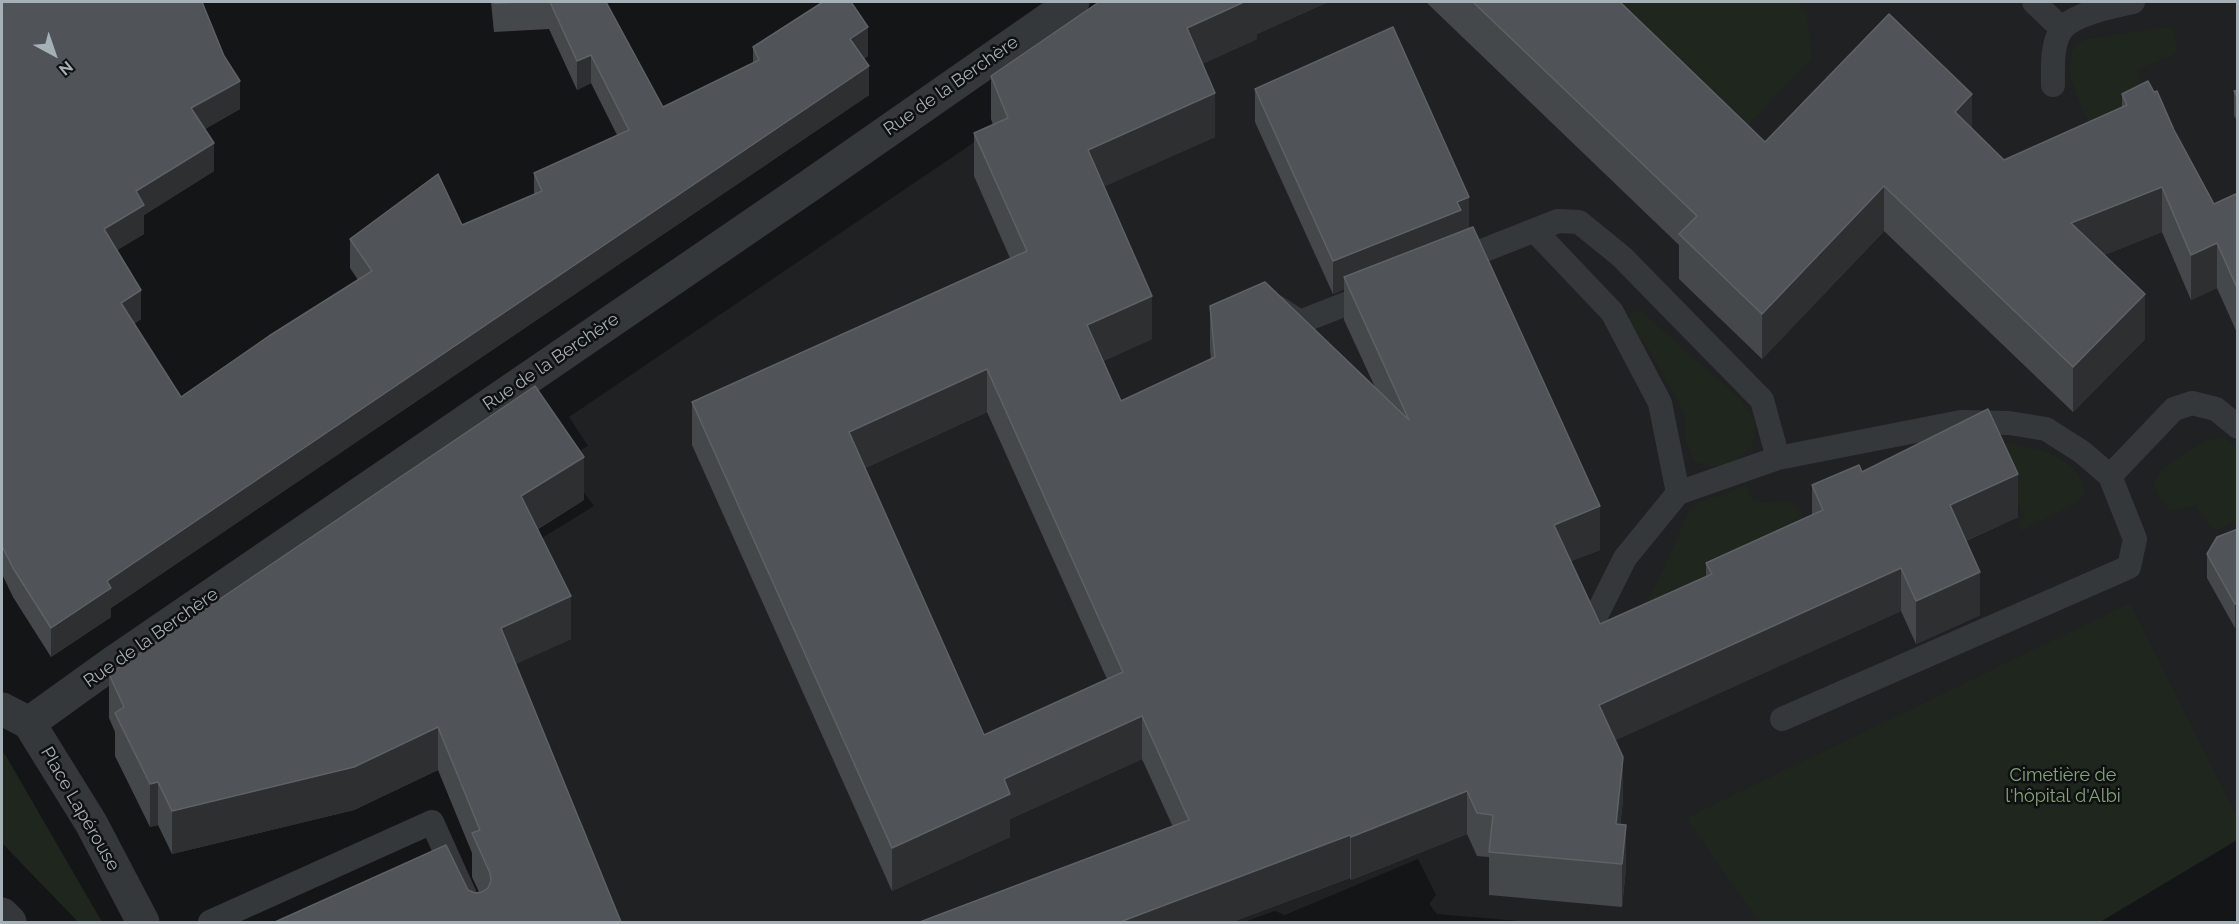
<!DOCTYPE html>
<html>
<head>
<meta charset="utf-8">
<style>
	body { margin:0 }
	#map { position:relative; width:2239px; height:924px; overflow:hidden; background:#141516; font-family:Raleway,sans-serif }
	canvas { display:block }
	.frame { position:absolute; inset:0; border:3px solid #a5b0b7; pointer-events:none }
	.north { position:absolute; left:24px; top:24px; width:60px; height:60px; -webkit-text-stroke:4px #0f1011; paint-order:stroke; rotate:140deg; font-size:16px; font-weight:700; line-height:24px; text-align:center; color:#a5b0b7 }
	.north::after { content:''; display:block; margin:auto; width:21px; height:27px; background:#a5b0b7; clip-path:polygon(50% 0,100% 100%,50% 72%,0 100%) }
</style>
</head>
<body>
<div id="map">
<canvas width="2239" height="924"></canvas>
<div class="frame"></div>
<div class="north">N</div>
</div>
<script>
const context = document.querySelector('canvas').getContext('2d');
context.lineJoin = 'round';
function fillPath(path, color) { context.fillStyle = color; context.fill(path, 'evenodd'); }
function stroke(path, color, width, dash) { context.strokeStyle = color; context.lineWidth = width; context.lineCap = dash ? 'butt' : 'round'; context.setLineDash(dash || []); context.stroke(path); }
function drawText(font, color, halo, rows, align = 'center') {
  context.font = font + ' Raleway,sans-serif'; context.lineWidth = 5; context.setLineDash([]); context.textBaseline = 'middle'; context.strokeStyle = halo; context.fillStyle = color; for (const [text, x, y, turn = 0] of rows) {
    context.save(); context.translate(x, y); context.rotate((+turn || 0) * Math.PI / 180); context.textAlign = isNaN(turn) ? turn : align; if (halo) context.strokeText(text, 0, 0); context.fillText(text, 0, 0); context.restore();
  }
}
fillPath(new Path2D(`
	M1181,2H2237V840L2100,922H1531L1437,914L1429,904L1436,895L1418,859L1285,915L1275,911L1244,922H507L506,560L594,506L561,461L588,446L569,417Z`), '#202123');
fillPath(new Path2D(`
	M1585,2H1799L1807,15L1812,58L1742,131Z
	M2172,26L2178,53L2137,70L2146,100L2092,128C2081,104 2050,53 2087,39Z
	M1640,310L1741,400L1757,424L1752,448C1726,467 1727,471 1695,462L1685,440V415L1652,354L1628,322L1630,312Z
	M2221,437L2231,442L2237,449L2238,520L2217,530L2211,527L2195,506L2172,511C2140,481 2158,470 2187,452C2199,445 2208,438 2221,437Z
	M1988,439C2024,447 2078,449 2085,494L2076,503L2021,531L2018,523L2024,516Z
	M1746,485L1752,499L1766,503L1791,501L1804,515L1796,522L1811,553L1625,624L1649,597L1663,570L1688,513L1699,501L1725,494Z
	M2130,603L2237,817V840L2100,922H1759L1686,818Z
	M2,751L6,756L102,922H78L2,843Z`), '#1f261e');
stroke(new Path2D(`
	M2034,2L2062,29
	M2053,85C2053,68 2051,44 2062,29C2075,13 2114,6 2133,2
	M1535,231L1612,312L1660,403L1678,493L1778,458
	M1454,262L1558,221L1579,222L1622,257L1762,400L1778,458L1961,422L2009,423L2046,429L2082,452L2110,476L2174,409L2192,403L2216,409L2238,427
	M1277,307L1300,322L1374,293
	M1596,616L1625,558L1678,493
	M1782,719L2129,567L2135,539L2110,476
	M210,922L432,822L477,922`), '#35383b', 24);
stroke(new Path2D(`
	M2,709L29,723L91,823L143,922
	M29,723L118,659L806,188L1073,2
	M2,914L10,922`), '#35383b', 33);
fillPath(new Path2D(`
	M2,2L240,109L205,129L214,171L144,215V234L117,250L141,319L134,324L181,397L358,280L350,268V239L462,225L534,194V173L617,135L591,83L577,90L549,29L494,32L491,2H606L663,107L753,63V47L868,56L864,59L869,95L111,608V617L51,657L13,597L2,574Z
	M1099,2H1328L1257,34V39L1202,64L1215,137L1104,186L1152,339L1103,361L1121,401L1211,359L1210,349V306L1375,387L1344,320V289L1333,294L1255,122V89L1469,228L1600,550L1571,561L1600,624L1706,577V563L1812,515V485L1862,472L2018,517L1966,541L1980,615L1916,644L1901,611L1615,740L1623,800L1620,825L1626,868L1622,907L1489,895V857L1477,856L1467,834L1351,880L1350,878L1232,922H920L1173,827L1142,759L1010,819V837L892,891L692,445V402L1010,258L974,176V133L993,125L991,119V76ZM987,412L1107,679L984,735L865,468Z
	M1426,2H1620L1765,142L1972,128L2004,160L2122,107V94L2174,130L2214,204L2238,193V335L2217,288L2191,300L2162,232L2104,255L2145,339L2073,412L1884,231L1762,359L1679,279V245Z
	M2238,90V124L2234,115V91Z
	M584,500L538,529L571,639L515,664L621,922H275L468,890L475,893L479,892L472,877V853L438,770L354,810L172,854L158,825L150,827L115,756V732L109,718V674Z
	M2238,529V627L2235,628L2207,578V554Z`), '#45484b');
fillPath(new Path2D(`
	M1244,2H1328L1257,34V39L1187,71V28Z
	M868,27V56L850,68V39Z
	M591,55V83L577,90V61Z
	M869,66V95L111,608V617L51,657V628L107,581Z
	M240,81V109L191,137V108Z
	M1215,93V137L1088,194V150Z
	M1972,94V139L1955,112Z
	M214,143V171L144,215V234L104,258V229L136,191Z
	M1884,186V231L1762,359V314Z
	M2162,187V232L2071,268V223Z
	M1469,197V231L1344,277V289L1333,294V261Z
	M2217,243V288L2191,300V255Z
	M141,290V319L121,332V303Z
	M2145,294V339L2073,412V367Z
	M1152,296V339L1087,368V325Z
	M987,369V412L849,475V432Z
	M584,457V500L521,539V496Z
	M2018,474V517L1950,548V505Z
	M1600,506V550L1554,568V525Z
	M1901,568V611L1599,748V705Z
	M1980,572V615L1916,644V601Z
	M571,596V639L501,671V628Z
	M2238,603V627L2235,628V604Z
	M1142,716V759L1010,819V837L892,891V848L1004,779Z
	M438,727V770L354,810L172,854V811Z
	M1623,757V800L1616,863V824Z
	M158,782V825L150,827V784Z
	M1467,791V834L1351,880V837Z
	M1626,825V868L1622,907V864Z
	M1350,835V878L1232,922H1120Z`), '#2d2f31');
const building = new Path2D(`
	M2,2H202L224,56L240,81L191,108L214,143L136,191L144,205L104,229L141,290L121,303L181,397L269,336L372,271L350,239L438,174L462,225L542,191L534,173L629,130L591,55L577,61L550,2H606L663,107L759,60L753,47L823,2H851L868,27L850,39L869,66L107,581L111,588L51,628L13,568L2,546Z
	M494,2H522L494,3Z
	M1099,2H1244L1187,28L1215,93L1088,150L1152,296L1087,325L1121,401L1215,357L1210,306L1265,282L1409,420L1344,277L1473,227L1600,506L1554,525L1600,624L1712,574L1706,563L1823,510L1812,485L1859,465L1862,472L1988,409L2018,474L1950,505L1980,572L1916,601L1901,568L1599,705L1623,757L1616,824L1626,825L1622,864L1489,852L1493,815L1477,813L1467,791L1351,837L1350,835L1120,922H920L1189,820L1142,716L1004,779L1010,794L892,848L692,402L1027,251L974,133L1008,118L991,76ZM987,369L1123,672L984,735L849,432Z
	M1473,2H1620L1765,142L1889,14L1972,94L1955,112L2004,160L2127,105L2122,94L2148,81L2154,92L2157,91L2174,130L2214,204L2238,193V290L2217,243L2191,255L2162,187L2071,223L2145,294L2073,367L1884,186L1762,314L1679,234L1697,216Z
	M1393,27L1469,197L1457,202L1461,210L1333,261L1255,89Z
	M2238,90V99L2234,91Z
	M535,386L584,457L521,496L571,596L501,628L621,922H275L446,845L468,890L475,893L482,892L488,888L491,881L490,873L472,833L480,830L438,727L354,767L172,811L158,782L150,784L115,713L124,707L109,674Z
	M2238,529V603L2235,604L2207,554L2217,537Z`);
fillPath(building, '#505357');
stroke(building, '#5d6266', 1.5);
drawText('18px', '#a5b0b7', '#0f1011', [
	["Rue de la Berchère",951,86,-35],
	["Rue de la Berchère",551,362,-34],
	["Rue de la Berchère",151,638,-35],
	["Place Lapérouse",80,809,60]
]);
drawText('18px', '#85a47a', '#0f1011', [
	["Cimetière de",2063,776],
	["l'hôpital d'Albi",2063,797]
]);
</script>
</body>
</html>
